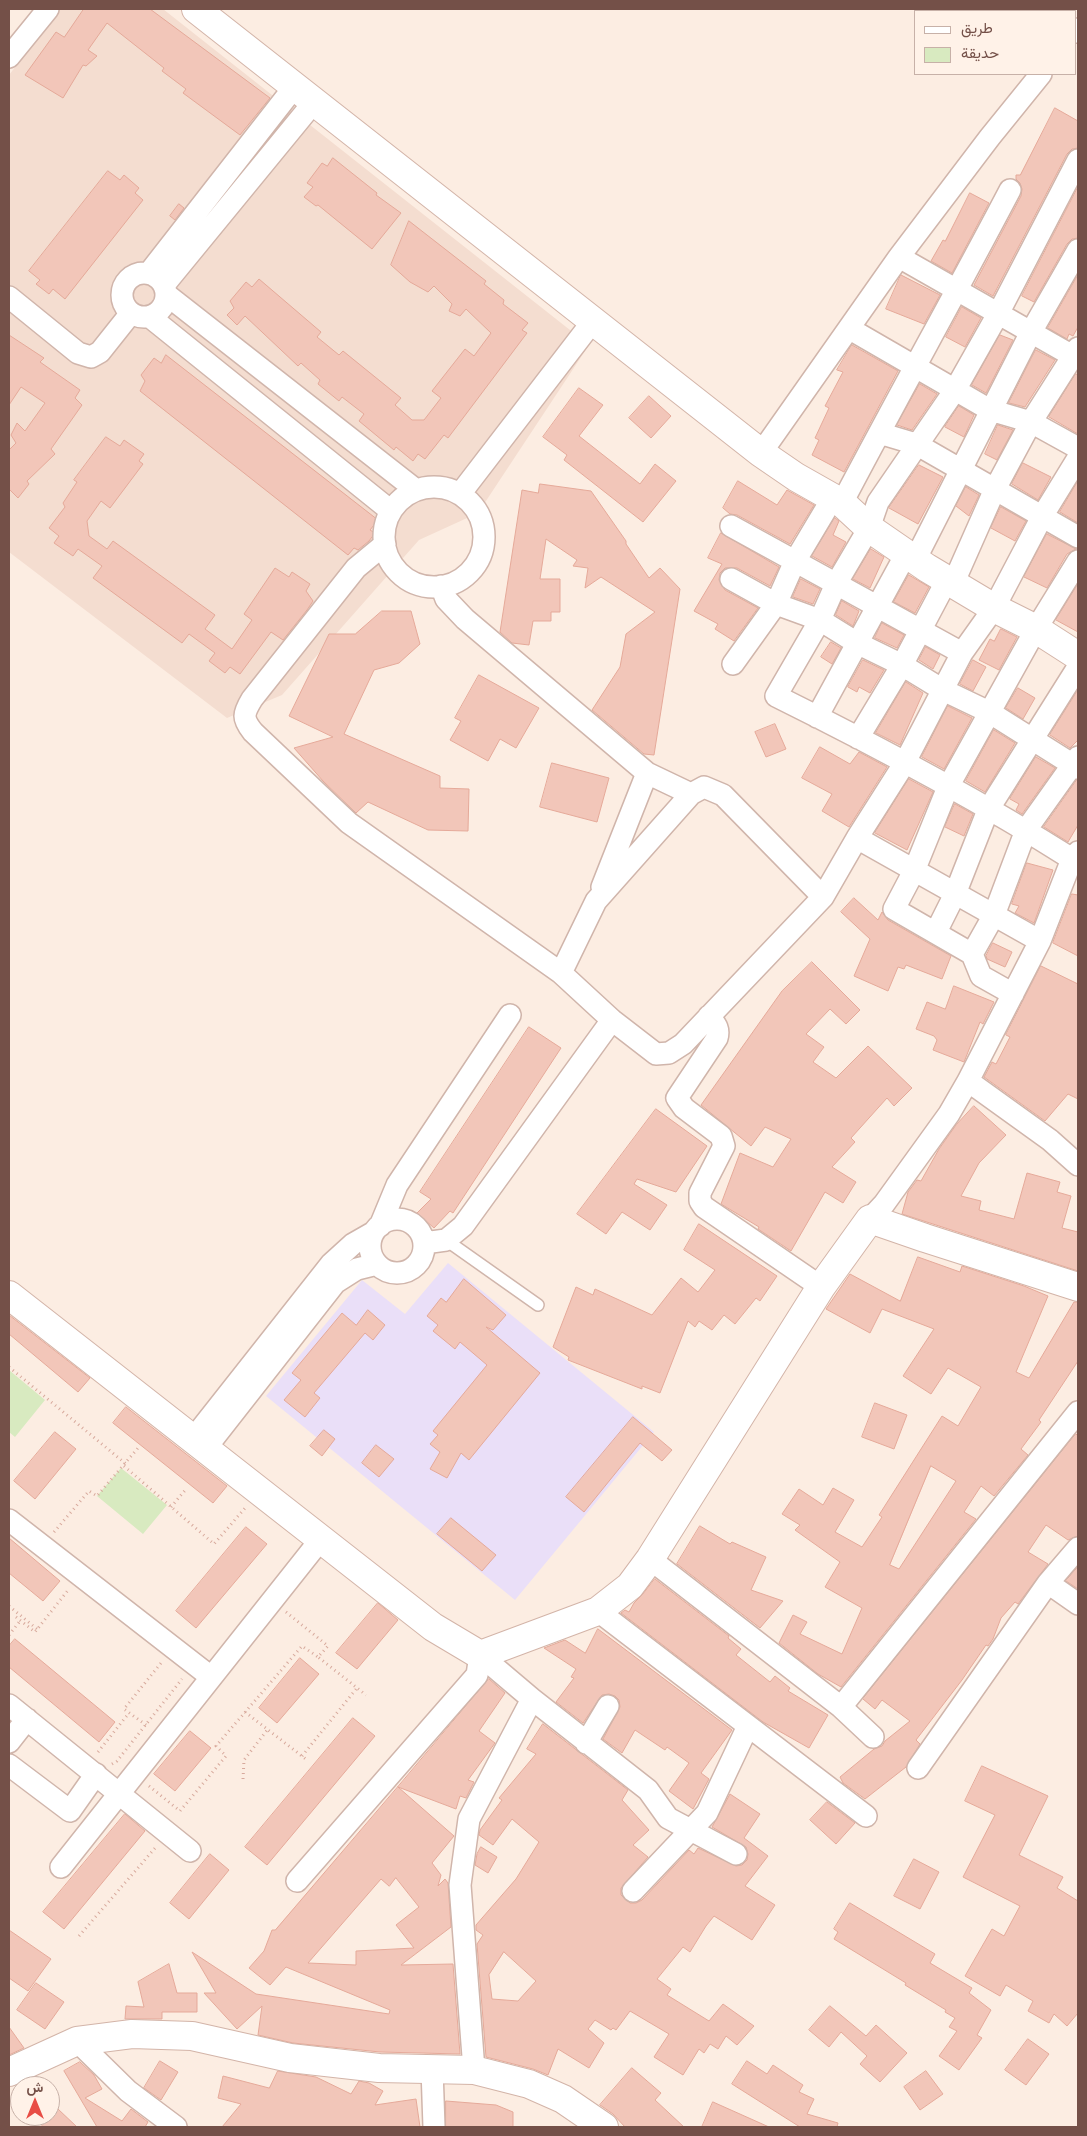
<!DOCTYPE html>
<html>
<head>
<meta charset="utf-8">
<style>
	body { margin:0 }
	#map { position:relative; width:1087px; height:2136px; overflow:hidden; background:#fcede2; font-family:Mulish,Vazirmatn,sans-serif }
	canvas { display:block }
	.frame { position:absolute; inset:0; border:10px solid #745048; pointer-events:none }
	.legend { position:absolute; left:914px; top:10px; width:162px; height:65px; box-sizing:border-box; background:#fff2e8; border:1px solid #c7b1a8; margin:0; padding:6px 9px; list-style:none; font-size:15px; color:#745048 }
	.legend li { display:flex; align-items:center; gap:10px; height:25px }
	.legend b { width:25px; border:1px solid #c7b1a8 }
	.north { position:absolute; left:10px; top:2076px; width:50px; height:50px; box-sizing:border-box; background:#fff2e8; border:1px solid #c7b1a8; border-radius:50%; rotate:0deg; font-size:14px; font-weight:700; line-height:20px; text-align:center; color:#745048 }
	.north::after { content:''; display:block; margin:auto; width:18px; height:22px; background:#e84d45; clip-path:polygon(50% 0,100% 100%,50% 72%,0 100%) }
</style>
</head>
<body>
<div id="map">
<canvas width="1087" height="2136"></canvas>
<div class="frame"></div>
<ul class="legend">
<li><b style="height:6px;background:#fff"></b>طريق</li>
<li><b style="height:14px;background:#d8eac0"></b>حديقة</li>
</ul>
<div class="north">ش</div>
</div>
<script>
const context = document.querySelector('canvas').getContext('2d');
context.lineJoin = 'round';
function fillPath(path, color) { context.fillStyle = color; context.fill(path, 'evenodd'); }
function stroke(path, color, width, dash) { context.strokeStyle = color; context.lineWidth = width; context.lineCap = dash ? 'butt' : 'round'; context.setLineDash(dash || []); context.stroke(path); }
fillPath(new Path2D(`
	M60,9H163L589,345L478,513L419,540L282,695L227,718L9,552V75Z`), '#f4ddd0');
fillPath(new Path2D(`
	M448,1263L654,1432L515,1600L266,1396L362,1280L405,1314Z`), '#eadff8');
fillPath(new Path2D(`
	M9,1370L45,1400L15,1437L9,1432Z
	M121,1468L167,1505L143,1534L97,1496Z`), '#d8eac0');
const building = new Path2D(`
	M84,9H150L270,98L240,135L183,93L186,89L162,71L164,68L107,23L88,50L97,56L86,66L83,65L63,98L25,75L56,32L64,37Z
	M1055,108L1078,121V148L1072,149L1067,154L993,296L974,285L1021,196L1022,189L1020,183L1016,179V175H1020Z
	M333,158L377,193L376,195L401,213L372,249L318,205L316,206L304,197L313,187L307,183L322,163L327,166Z
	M108,171L120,180L124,175L139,188L135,193L143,200L65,299L53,289L49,294L36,284L40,280L29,271Z
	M1078,187V238L1072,239L1067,244L1034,302L1022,296Z
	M970,193L989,203L952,273L931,261L943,240L945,241Z
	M179,204L184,208L175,220L170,216Z
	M409,221L486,281L484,284L504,300L503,304L528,323L522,330L527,333L448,438L444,435L425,459L418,454L413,461L396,447L394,450L359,421L364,414L342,397L339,401L318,384L320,380L301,363L298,366L245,316L237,325L227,315L234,308L230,301L246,282L252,287L259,279L321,332L317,337L339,355L343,351L401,398L395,405L412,420H424L441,398L432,391L465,349L474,356L491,333L466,309L460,316L449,311L452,304L434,286L428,292L410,282L391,265Z
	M901,275L940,295L924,324L886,309Z
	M1078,275V327L1073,336L1069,334L1067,339L1048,328Z
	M962,307L981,318L965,347L946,337Z
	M9,335L44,358L40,362L80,390L75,398L82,405L51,449L55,454L27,481L29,484L18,498L9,489V450L16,443L11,435L17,423L25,431L45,403L21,387L9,405Z
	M1000,335L1013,340L986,393L972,385Z
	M852,345L898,371L844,472L812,455L819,440L815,438L829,408L825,406L843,372L837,370Z
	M1036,350L1055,360L1025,407L1009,403Z
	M166,355L378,520L370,530L375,533L369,541L358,550L354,548L348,555L140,391L145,381L141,375L154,358L161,363Z
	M1076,374L1078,375V434L1049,417Z
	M920,384L937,394L912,430L897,425Z
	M579,388L603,405L579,436L640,484L655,464L676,481L643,522L564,460L567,455L543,437Z
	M649,396L671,416L651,438L629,418Z
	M959,406L974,415L964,437L945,427Z
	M998,425L1013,430L997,460L985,454Z
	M106,437L120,446L124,440L144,454L139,461L143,464L110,508L101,501L87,521L89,536L107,549L113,541L215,615L205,629L232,649L252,620L244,614L275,568L289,577L292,572L310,584L306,591L313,601L307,610L283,640L271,632L240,674L230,667L225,673L209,661L215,653L189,634L182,643L93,578L102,566L78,549L73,556L54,543L59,536L49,528L65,507L63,503L77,482L74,480Z
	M1023,463L1051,477L1038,500L1012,484Z
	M919,465L943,477L918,524L889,508Z
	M738,481L777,505L787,490L814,505L790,544L737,515L730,514L723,508Z
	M1078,481V523L1060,512Z
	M540,484L591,491L626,541V544L649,578L660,568L680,589L654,755L644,754L592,710L620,667L626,634L655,612L601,577L585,588L588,568L573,566L577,560L546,539L540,579H560V612H551V621H533L529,645L512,643L500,632L522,490L538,493Z
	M966,487L979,495L969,516L956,506Z
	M1001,507L1026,521L1015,541L991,528Z
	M835,518L839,521L833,535L846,542L832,567L812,556Z
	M721,533L779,567L770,586L737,568H725L720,573L719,580L725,590L758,608L734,641L715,629L718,624L694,611L722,564L708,558Z
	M1047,534L1076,549L1067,554L1047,588L1024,577Z
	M871,549L884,557L870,588L853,579Z
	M909,575L929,587L915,613L894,602Z
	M801,579L820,589L813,604L793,597Z
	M1078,584V632L1056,620Z
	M842,601L859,611L853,626L836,615Z
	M382,611H411L420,644L399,663L374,670L344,734L440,776V788L469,789L468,831L428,830L368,802L356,813L323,781L294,748L333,737L289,716L329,634H355Z
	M882,623L904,635L897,648L875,638Z
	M1001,629L1017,637L999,670L979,660L990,639L994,641Z
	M831,642L841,648L832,664L821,657Z
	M926,647L940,655L933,669L919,660Z
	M863,660L884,670L870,693L859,687L857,692L848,687Z
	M973,660L986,667L973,691L960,684Z
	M479,675L539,708L516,748L500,739L488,761L450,740L461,721L455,718Z
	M906,682L923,693L900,745L876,733Z
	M1018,688L1035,698L1023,719L1006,708Z
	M1078,690V740L1070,748L1050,735Z
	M948,706L972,718L944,769L922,757Z
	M775,724L786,749L766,757L755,732Z
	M994,730L1015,743L985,792L966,781Z
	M820,747L850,764L859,752L887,767L849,827L822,811L832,794L802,778Z
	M1036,757L1055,768L1022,814L1016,810L1019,804L1010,799Z
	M552,763L609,778L597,822L540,807Z
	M909,779L933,792L907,850L875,833Z
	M1077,780H1078V825L1068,842L1044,827Z
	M955,804L973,814L964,836L945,827Z
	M1027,863L1053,870L1034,923L1015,913L1019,906L1012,904Z
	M1072,894L1078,895V956L1053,943Z
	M854,898L878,920L882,912L888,920L951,956L942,979L906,965L904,969L898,967L888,991L854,976L870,939L841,912Z
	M993,943L1012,952L1005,967L987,959L986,956Z
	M812,962L860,1010L846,1024L830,1009L806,1034L824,1047L813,1062L836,1078L868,1046L912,1088L894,1106L887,1098L851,1138L855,1142L832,1167L856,1182L843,1203L825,1192L791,1251L758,1229L759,1227L721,1204L740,1153L773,1167L791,1139L765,1127L751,1146L701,1105L782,991Z
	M1041,966L1078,984V1099L1068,1094L1045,1121L984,1077L992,1062L996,1064L1010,1037L1006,1035Z
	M954,986L994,1002L983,1024L980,1022L964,1062L933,1050L937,1040L934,1036L916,1029L927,1002L945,1009Z
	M529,1027L561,1048L453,1213L450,1211L434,1228L417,1213L431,1199L420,1192Z
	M974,1106L1006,1135L979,1163L961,1196L981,1201L979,1210L1014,1219L1027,1173L1060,1182L1057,1192L1071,1196L1062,1228L1078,1232V1271L902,1214L908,1192L917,1180L921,1181L939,1149L956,1125Z
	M656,1109L707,1146L676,1192L637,1179L634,1184L667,1205L650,1230L622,1212L606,1234L577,1214Z
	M699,1224L777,1276L760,1301L756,1298L735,1324L724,1315L712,1330L699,1321L695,1327L688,1321L660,1393L642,1386V1389L568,1360L569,1357L553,1347L576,1287L593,1295L595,1289L652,1315L681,1278L698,1292L715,1270L684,1250Z
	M918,1257L960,1272L962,1266L1024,1286L1048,1296L1016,1372L1029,1378L1074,1302H1078V1361L1039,1420L1041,1422L1021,1449L1028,1455L994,1496L981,1486L964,1512L976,1519L841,1687L818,1674L779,1643L793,1615L807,1622L800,1634L842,1654L862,1608L825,1587L840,1562L795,1530L800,1525L782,1514L799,1489L823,1505L833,1488L854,1500L835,1532L862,1547L882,1517L879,1515L942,1416L958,1426L981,1387L948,1368L931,1394L903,1376L934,1329L882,1309L870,1333L826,1309L850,1274L900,1301ZM931,1466L956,1481L899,1569L890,1565Z
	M464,1279L506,1315L493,1330L486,1327L540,1373L469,1460L461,1453L447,1478L430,1469L440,1452L430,1444L438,1435L433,1431L487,1365L460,1342L455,1349L433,1331L438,1325L427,1316L441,1298L446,1302Z
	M368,1310L385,1325L373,1340L365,1333L314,1393L320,1398L305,1417L284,1400L301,1380L292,1373L342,1313L356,1325Z
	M9,1315L90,1378L78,1392L9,1334Z
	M875,1403L907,1415L894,1449L862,1437Z
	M126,1407L227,1486L213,1503L113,1423Z
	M633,1417L672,1450L662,1461L640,1443L584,1512L566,1497Z
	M324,1430L335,1439L322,1456L310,1446Z
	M55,1432L76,1449L35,1499L14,1481Z
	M1076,1434L1078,1436V1536L1068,1540L1046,1525L1028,1552L1048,1564L1018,1604L1015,1602L1001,1618L993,1639L988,1646L986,1645L962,1680L916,1740L920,1744L906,1767L865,1799L843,1783L840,1777L874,1749L882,1746L885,1741L910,1721L882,1700L875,1709L863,1699Z
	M376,1445L394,1459L379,1477L362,1463Z
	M451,1518L496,1555L482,1571L437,1534Z
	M700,1526L730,1544L732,1542L766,1557L751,1590L783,1601L760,1628L677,1564Z
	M246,1527L267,1544L196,1628L176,1611Z
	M9,1538L60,1581L43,1601L9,1573Z
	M1078,1567V1589L1066,1581Z
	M655,1579L729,1636L728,1638L741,1649L736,1655L770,1682L775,1676L790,1688L788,1691L828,1715L809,1748L763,1722L621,1613L625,1610L629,1612L634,1603L642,1595Z
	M378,1603L398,1620L357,1669L336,1653Z
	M598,1629L732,1730L701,1773L709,1779L693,1809L669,1791L689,1763L667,1747L665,1750L635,1730L622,1753L603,1739L620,1707L619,1700L615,1696L609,1694L602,1695L583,1723L556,1702L574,1678L571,1677L576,1669L544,1648L565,1640L585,1653Z
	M15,1639L115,1722L99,1742L9,1667V1646Z
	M300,1658L319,1674L277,1723L259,1708Z
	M489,1679L505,1693L479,1731L495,1743L468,1780L474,1782L466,1798L460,1796L456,1809L398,1787Z
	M353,1718L375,1736L267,1865L245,1847Z
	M543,1724L628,1790L622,1800L649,1830L633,1845L648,1857L621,1888V1895L630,1903H636L642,1900L689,1850L694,1854L698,1848L736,1866L742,1865L747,1860L748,1854L746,1847L712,1827L730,1794L760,1814L744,1838L768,1856L745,1886L775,1905L752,1940L714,1916L706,1926L690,1952L683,1947L657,1979L671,1989L667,1995L709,2021L723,2004L754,2026L737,2045L726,2036L718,2049L710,2044L704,2053L699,2049L683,2075L654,2057L669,2034L630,2011L616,2030L613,2028L611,2030L595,2020L588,2029L604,2043L589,2068L558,2049L548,2075L533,2069L486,2057L477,1944L483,1935L476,1930V1925L516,1879L539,1842L512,1819L493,1845L479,1835L480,1830L502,1800L499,1798L536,1754L527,1749ZM504,1952L536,1981L518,2001L492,1999L489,1975Z
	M190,1731L211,1748L175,1791L154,1774Z
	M982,1766L1048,1796L1019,1855L1063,1877L1057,1888L1078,1901V2013L1067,2026L1054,2014L1049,2023L1028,2011L1033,2001L1006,1985L1000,1996L965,1976L992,1929L1004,1936L1020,1906L963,1877L995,1815L965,1801Z
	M398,1787L454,1836L432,1863L441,1875L438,1886L445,1879L448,1883L451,1927L401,1965L453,1964L460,2054L380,2052L293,2043L258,2035L262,2006L237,2029L204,1993H216L192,1952L256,1994L389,2014L390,2010L286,1967L270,1985L249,1968L264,1951L272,1930H275ZM396,1878L419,1907L396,1925L414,1948L356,1951V1965L308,1963L381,1879L389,1886Z
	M827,1802L855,1823L836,1844L810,1820Z
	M125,1814L145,1831L64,1929L43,1912Z
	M481,1847L497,1857L488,1873L475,1865L477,1854Z
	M210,1854L229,1870L189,1919L170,1903Z
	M914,1859L939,1872L920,1909L894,1896Z
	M850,1903L935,1954L930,1963L972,1988L969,1993L991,2010L977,2035L982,2038L959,2070L939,2056L957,2031L949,2027L955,2018L945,2012L946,2010L905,1985L906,1983L834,1939L838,1932L834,1929Z
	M9,1930L51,1959L28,1991L9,1978Z
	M169,1964L177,1993H197V2012H162V2019H125L126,2006L144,2007L138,1982Z
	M36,1983L64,2002L45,2029L17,2010Z
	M830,2006L866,2036L876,2025L907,2053L880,2082L860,2064L867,2056L841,2032L829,2047L809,2030Z
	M9,2027L24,2048L9,2055Z
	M1028,2039L1049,2054L1026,2085L1005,2070Z
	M160,2061L178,2072L161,2100L144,2088Z
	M747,2061L767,2074L773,2065L803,2085L799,2092L814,2099L807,2114L838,2123L837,2127H800L732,2084Z
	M80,2062L94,2075L102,2089L85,2098L122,2121L131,2109L148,2122L145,2127H97L64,2071Z
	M632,2068L661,2093L655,2100L684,2127H625L613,2114L600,2105Z
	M278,2071L316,2077L351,2094L359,2081L369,2083L383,2091L375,2105L416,2099L420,2127H222L241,2104L218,2098L223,2076L269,2088Z
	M926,2071L943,2094L920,2110L904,2087Z
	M446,2101L496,2105L513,2112V2127H446Z
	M713,2102L769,2127H702Z
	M58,2109L77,2127H41Z`);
fillPath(building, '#f2c6b9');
stroke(building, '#e5a999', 1);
const lane = new Path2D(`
	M446,1240L538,1305`);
const street = new Path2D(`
	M1076,32L1078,29
	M9,57L48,9
	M899,257L1078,359
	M122 295a22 22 0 1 1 44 0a22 22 0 1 1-44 0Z
	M149,273L295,86
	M164,285L314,102
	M167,295L416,490
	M9,297L78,353L91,357L100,352L131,313
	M150,317L391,511
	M850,329L990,410L1031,422L1078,448
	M879,433L916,444L1078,537
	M761,453L899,257L990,137L1041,74
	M384 537a50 50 0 1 1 100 0a50 50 0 1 1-100 0Z
	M460,494L593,321
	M842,503C897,398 955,295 1010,190
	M731,526L962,653
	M385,544L356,568L252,699C243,714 242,718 253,732L349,823L561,973
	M915,560L1031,332L1078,250
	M731,579L776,604L820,620L857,643L902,665L943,690L989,712L1078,768
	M953,584L995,489L1031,422L1078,348
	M441,586L446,599L465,619L647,773L691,794
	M733,664L776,604L795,561L832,499
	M817,717L906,554
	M858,738L902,665L947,580
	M857,838L1040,941
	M1072,859C977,799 877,746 776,696L820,620L836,584L869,528L878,502L955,390L998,314L1078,160
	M602,887L647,773
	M823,897L723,795L704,787L691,794L596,901L561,973L612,1020L656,1054L669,1053L683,1044L823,897L857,838L904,764L962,653L994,608L1043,515L1078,458
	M936,932L955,894L988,810L1078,667
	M972,954L994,915L1026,830L1078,757
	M1013,994L981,976L972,954L894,909L914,871L948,787L1036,629L1078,561
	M709,1016C715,1024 720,1028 717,1038L677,1098L684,1108L721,1136L724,1146L700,1193V1201L704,1207L821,1287
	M968,1081L1050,1140L1078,1165
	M870,1219L884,1204L949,1114L968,1081L1040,941L1072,859L1078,852
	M370 1246a27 27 0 1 1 54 0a27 27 0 1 1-54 0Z
	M380,1226L397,1185L510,1015
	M424,1243L446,1240L463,1226L612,1020
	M193,1439L331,1264L353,1244L374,1232
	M205,1449L335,1283L357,1269L377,1264
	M9,1520L211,1677
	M650,1559L841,1707L873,1737
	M1048,1583L1078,1604
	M598,1611L866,1816
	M9,1705L190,1851
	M841,1707L1078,1412
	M9,1742L27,1719
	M586,1743L608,1706
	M9,1765L70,1811L96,1774
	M918,1768L1048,1583L1078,1548
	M61,1867L321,1539
	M297,1881L477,1675L480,1655L532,1699L648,1790L668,1818L736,1854
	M633,1891L707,1813L748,1726
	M77,2041L128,2091L176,2127
	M432,2069L434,2127
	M474,2070L460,1885L469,1819L532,1699`);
const secondary = new Path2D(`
	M196,9L761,453L796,477L842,503L869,528L927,568L994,608L1036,629L1078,656
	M9,1295L433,1627L480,1655L598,1611L630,1586L650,1559L821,1287L870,1219L925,1238L1078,1287
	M9,2072L77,2041L132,2034L192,2036L290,2058L379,2068L474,2070L529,2084L563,2099L604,2127`);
stroke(lane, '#d0b5ab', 14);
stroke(street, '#d0b5ab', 24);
stroke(secondary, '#d3b4a8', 30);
stroke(new Path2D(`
	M9,1367L126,1464
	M124,1466L214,1544L246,1507
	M171,1507L187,1488
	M54,1532L89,1491L97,1496L138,1448
	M9,1606L37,1629
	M286,1612L328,1646L318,1657L366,1695
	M16,1617L35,1632L69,1589
	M9,1635L20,1621
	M245,1712L307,1760
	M146,1725L124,1709L161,1663
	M98,1752L129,1713
	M302,1756L357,1688
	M112,1764L117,1761L182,1679
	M243,1779L244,1760L268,1729
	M149,1786L180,1811L226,1756L216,1746L302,1646L318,1657
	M79,1936L156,1847`), '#d7a99c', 3, [1, 4]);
stroke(lane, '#fff', 11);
stroke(street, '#fff', 21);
stroke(secondary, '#fff', 28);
</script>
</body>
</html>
